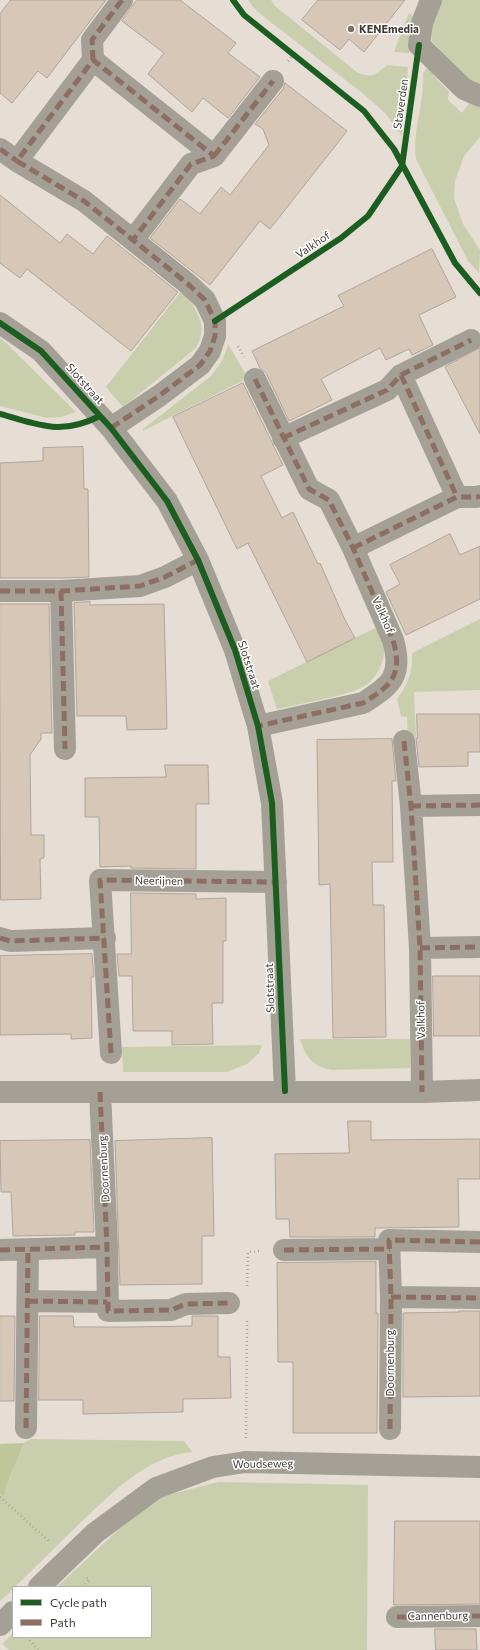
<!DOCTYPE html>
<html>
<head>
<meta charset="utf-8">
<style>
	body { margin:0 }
	#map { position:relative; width:480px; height:1650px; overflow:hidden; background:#e6ddd4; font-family:Commissioner,sans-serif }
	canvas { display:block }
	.legend { position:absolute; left:12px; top:1586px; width:140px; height:52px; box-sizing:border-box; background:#fff; border:1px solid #b3b1ae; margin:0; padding:5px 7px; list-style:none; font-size:12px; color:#413b34 }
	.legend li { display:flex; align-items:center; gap:8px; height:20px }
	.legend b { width:20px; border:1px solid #b3b1ae }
</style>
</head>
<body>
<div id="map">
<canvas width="480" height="1650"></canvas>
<ul class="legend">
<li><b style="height:5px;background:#1b5e20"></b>Cycle path</li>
<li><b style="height:5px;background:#8d6e63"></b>Path</li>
</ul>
</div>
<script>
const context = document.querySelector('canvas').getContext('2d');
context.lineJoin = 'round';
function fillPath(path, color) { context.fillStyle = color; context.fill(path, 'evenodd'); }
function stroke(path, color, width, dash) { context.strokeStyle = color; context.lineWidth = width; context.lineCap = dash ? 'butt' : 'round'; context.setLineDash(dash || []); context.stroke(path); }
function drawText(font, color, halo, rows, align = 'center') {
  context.font = font + ' Commissioner,sans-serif'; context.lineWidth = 3; context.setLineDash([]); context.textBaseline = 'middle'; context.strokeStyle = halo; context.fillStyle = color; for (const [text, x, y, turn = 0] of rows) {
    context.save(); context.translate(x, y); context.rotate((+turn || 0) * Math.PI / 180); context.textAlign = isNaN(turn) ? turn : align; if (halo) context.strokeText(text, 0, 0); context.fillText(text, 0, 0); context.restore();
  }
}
fillPath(new Path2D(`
	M248,0H271L275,6L358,73C372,78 376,75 387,65L408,67L402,136L386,114L366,96L263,16L254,8Z
	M440,0H480V88L469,83L432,41L430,28Z
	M409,13L415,18L409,53L394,52Z
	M427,68L437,71L433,75L449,92L448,100L462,113L470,102L480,105V137L464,156L455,181L454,198L463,224L480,250L479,273L468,261L416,159C412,130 425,102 423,73Z
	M181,291C197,308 209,326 196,348L123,407L106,387Z
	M0,338L6,343L76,412L61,417L47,418L0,406Z
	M228,344L248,378L143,431V429L211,376C219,366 225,357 228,344Z
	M480,619V690L414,692L416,737L408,738L407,717L401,716L397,699C408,684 413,672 412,653Z
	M377,627C379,632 383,639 384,644C386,658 379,674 369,683C355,695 298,704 277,709L268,681Z
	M300,1039H410V1068L332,1070C312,1066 306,1058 300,1039Z
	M262,1045L259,1053L254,1058L247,1064L227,1072H123L122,1047Z
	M31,1439L184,1441L192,1452C144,1457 109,1496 76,1527C56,1547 35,1567 15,1587H13V1589L0,1601V1494L4,1495L7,1484L24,1443Z
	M219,1482L368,1485L367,1650H9L2,1644L13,1633V1637H151V1587H57L132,1517L163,1496Z`), '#c9cfac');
fillPath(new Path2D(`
	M24,1443L7,1484L4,1496L0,1494V1444Z`), '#bec69a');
const building = new Path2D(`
	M11,0H106L47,78L38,71L12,103L0,93V14Z
	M137,0H180L236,43L228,53L260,77L228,118L203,98L192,112L148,74L164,53L122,21Z
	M318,0H405L364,52L349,39L340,50L302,20Z
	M285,83L347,131L270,229L260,221L210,285L150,238L180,199L200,214L221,187L230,195L269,145L263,129L255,124L283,89Z
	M0,195L60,243L67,234L93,254L107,236L178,292L131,351L27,269L20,278L0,263Z
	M432,249L456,297L419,315L433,345L412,355L409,349L386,360L380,348L351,363L321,379L332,400L289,421L266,373L260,368L252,351L344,306L338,296Z
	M480,348V434L445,367Z
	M243,383L283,465L261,476L282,518L293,512L318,564L320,563L345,620L355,638L307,662L248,543L237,549L173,417Z
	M83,447L84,489H88L89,577L61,578H0V463L43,461V448Z
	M450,534L460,555L480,546V599L406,635L386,592L400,584L390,565Z
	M90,602V605L164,604L167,729L127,730L126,716H77L74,603Z
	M0,604H49L52,733H41V739L30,755L31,835H44V858L40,859L41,899L1,900Z
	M417,714H480V752H468V766L419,767L416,738H417Z
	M392,739L396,781H392L393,862H372L373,905H384L386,1037L333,1038L330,884L319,885L317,740Z
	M165,765H208L209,804H196V869L131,868V866L100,867L99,817H85V778L166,777Z
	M131,893L196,894V899L226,898V941H223V1003H212L213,1044L172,1045V1031H133L132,976H119L117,954H131Z
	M92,954L94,977H91L92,1038L71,1039V1034L0,1035V956Z
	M433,976H480V1036H434Z
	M348,1121H371V1140L480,1139V1179H458L459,1227L375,1228V1237H290L289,1219H276L275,1154L349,1153Z
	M212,1138L214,1236H202V1284L120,1285L115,1141Z
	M90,1140L94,1232H75V1235L13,1236L11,1192H1L0,1141Z
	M376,1262V1313H378L377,1433H293V1362H278L277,1263Z
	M459,1311H480V1396L403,1397V1313L459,1312Z
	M0,1316H15L14,1401H0Z
	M40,1316H73L74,1327H129L192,1326V1316H218V1357H230L231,1398L183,1399V1412L83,1414V1400H39Z
	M395,1521H480V1604L394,1605Z
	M435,1629H476L477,1650H436Z`);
fillPath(building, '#d6c7b7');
stroke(building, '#ada59f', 1);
stroke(new Path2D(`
	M288,61L293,55
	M238,346L244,357
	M247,1286L248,1252L260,1251
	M246,1438L247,1321
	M0,1497L50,1542
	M82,1587L89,1580L85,1576
	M27,1637L38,1650`), '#aca79e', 2.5, [1, 3]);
stroke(new Path2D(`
	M431,0L422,23L419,45L464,89L480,96
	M93,60L92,40L122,0
	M0,149L17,161
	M214,156L273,81
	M0,323L41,351L111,428L167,501L198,560L235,650L258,726L272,803L285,1091
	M401,375L457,497
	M255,379L309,489L329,500L353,548L393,640C403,675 392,685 363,703L258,726
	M111,428L159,396L200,365L210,351L215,336V321L205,300L188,284L133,240L191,164L214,156L93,60L17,161L84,201L133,240
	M283,438L387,390L401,375L471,340
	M353,548L457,497H477L480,496
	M0,591H61L140,586L165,577L198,560
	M61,591L65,749
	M404,741L411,806L420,948L422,1092
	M411,806L480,805
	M0,938L10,941L105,938
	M420,948L480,947
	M111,1053L100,880L276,882
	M0,1092H422L480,1090
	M100,1092L107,1247L108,1311L171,1310L186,1304L229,1303
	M0,1250L107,1247
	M284,1250L390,1249
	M391,1297L480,1298
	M28,1301L107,1302
	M26,1428L28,1250
	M390,1429L391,1297L389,1240L480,1242
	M39,1587L95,1533L156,1488L213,1467L245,1462L480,1467
	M397,1617L480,1616
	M0,1625L13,1612`), '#a5a095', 22);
stroke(new Path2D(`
	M93,60L92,40L122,0
	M0,149L17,161
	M214,156L273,81
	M401,375L457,497
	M255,379L309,489L329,500L353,548L393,640C403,675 392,685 363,703L258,726
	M111,428L159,396L200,365L210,351L215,336V321L205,300L188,284L133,240L191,164L214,156L93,60L17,161L84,201L133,240
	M283,438L387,390L401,375L471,340
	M353,548L457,497H477L480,496
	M0,591H61L140,586L165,577L198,560
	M61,591L65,749
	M404,741L411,806L420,948L422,1092
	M411,806L480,805
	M0,938L10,941L105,938
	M420,948L480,947
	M111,1053L100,880L276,882
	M100,1092L107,1247L108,1311L171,1310L186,1304L229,1303
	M0,1250L107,1247
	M284,1250L390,1249
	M391,1297L480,1298
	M28,1301L107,1302
	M26,1428L28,1250
	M390,1429L391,1297L389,1240L480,1242
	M397,1617L480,1616`), '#8d6e63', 5, [10, 5]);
stroke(new Path2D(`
	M233,0L244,15L364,111L394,149L455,263L480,293
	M215,321L341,238L368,216L402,166L419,45
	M0,323L41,351L111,428L167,501L198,560L235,650L258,726L272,803L285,1091
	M0,414C40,425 60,436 100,416`), '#1b5e20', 6);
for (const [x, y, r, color] of [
	[351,29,4,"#7b746c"]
]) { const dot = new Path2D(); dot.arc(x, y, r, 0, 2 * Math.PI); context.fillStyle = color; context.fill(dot); stroke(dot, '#fff', 1.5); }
drawText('bold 11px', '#413b34', '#fff', [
	["KENEmedia",359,29]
], 'left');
drawText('11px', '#413b34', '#fff', [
	["Staverden",401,104,-82],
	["Valkhof",313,245,-34],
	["Slotstraat",85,384,48],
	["Valkhof",383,615,66],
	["Slotstraat",249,665,72],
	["Neerijnen",159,881,1],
	["Slotstraat",270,988,-92],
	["Valkhof",421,1020,-91],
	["Doornenburg",104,1169,-93],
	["Doornenburg",390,1363,-90],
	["Woudseweg",263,1464,-1],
	["Cannenburg",438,1616,-1]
]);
</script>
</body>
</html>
